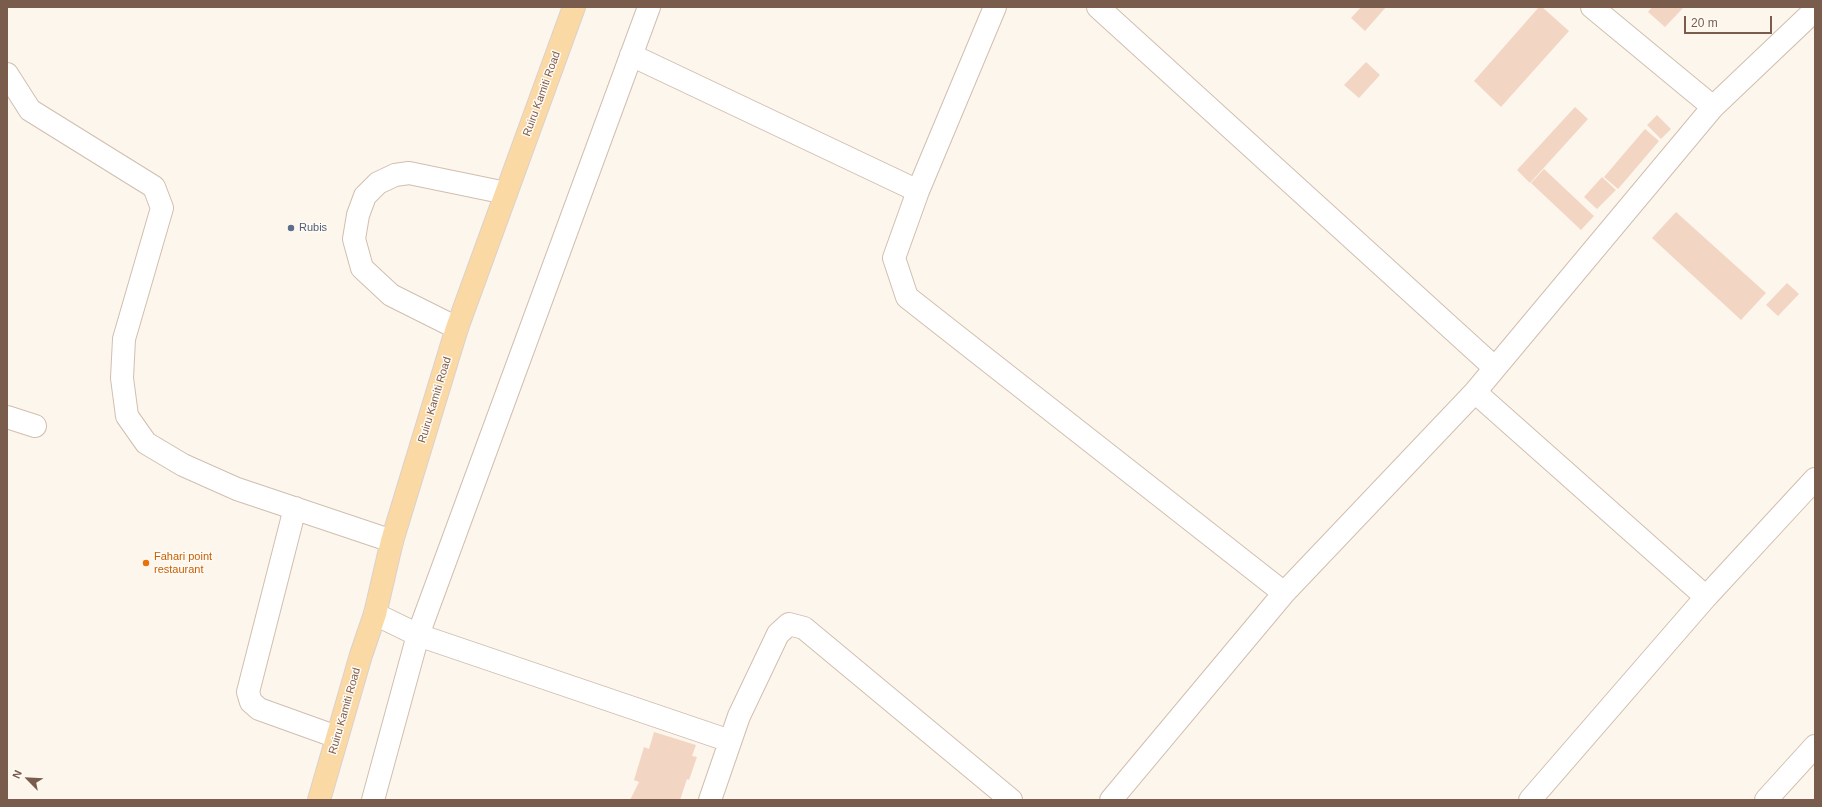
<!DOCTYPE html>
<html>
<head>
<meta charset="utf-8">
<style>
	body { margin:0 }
	#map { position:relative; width:1822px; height:807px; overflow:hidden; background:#fdf6ec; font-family:Arial,sans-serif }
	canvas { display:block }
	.frame { position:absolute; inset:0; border:8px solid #7a5c4d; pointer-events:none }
	.north { position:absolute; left:8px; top:759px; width:40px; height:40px; -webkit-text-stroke:3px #fffaf3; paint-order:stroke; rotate:294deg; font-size:11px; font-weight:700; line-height:16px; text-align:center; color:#7a5c4d }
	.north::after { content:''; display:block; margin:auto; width:14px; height:18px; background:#7a5c4d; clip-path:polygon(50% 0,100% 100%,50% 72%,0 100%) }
	.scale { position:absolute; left:1684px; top:16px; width:88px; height:18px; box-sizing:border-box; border:2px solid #7a5c4d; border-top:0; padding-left:5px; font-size:12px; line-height:14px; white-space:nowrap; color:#7a5c4d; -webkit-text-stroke:3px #fffaf3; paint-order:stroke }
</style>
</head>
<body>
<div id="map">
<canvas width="1822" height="807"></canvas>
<div class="frame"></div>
<div class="north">N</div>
<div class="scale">20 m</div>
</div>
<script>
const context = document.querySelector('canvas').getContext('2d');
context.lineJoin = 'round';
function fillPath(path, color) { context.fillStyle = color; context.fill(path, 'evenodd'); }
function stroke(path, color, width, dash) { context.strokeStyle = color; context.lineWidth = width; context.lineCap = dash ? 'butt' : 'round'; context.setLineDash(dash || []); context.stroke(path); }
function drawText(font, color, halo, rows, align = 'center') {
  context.font = font + ' Arial,sans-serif'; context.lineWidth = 3; context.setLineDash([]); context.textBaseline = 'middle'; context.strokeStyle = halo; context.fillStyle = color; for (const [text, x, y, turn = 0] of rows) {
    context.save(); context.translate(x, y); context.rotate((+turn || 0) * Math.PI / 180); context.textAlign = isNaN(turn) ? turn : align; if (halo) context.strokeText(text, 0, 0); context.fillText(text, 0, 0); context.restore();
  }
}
fillPath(new Path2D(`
	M1361,7H1386L1365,31L1351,18Z
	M1539,7H1542L1569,31L1501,107L1474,81Z
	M1652,7H1684L1665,27L1648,12Z
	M1366,62L1380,75L1359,98L1344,85Z
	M1575,107L1588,119L1530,183L1517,170Z
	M1657,115L1671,129L1661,139L1647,125Z
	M1645,129L1659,141L1618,189L1604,177Z
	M1544,169L1594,216L1581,230L1531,183Z
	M1602,177L1616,190L1597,209L1584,197Z
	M1676,212L1766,293L1741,320L1652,238Z
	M1787,283L1799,294L1778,316L1766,305Z
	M654,732L696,745L692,756L697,757L689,780L687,779L680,800H630L639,782L634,780L644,747L649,749Z`), '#f3d5c3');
const minor = new Path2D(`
	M995,7L918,191L894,258L907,297L1284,593
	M1098,7L1495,368
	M1592,7L1713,107
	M631,55L918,191
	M7,74L30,110L154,187L162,208L124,339L122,378L127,416L146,443L183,465L237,489L392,541
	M457,328L391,295L362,268L354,239L358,215L365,196L378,183L395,175L409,173L506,193
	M1475,392L1706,597
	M7,417L35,426
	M295,508L248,692L251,702L259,709L337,737
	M375,614L418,635L730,741
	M373,800L418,635L649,7
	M710,800L739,716L778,634L789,624L804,628L1011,800
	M1111,800L1284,593L1475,392L1713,107L1815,10
	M1530,800L1706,597L1815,479
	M1766,800L1815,746`);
const major = new Path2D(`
	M319,800L361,655L375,614L392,541L457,328L574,7`);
stroke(minor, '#d1beb0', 24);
stroke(major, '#dad1cd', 24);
stroke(minor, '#fff', 22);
stroke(major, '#fbd9a5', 22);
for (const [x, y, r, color] of [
	[291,228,4,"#5c6f8a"],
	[146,563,4,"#e8710a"]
]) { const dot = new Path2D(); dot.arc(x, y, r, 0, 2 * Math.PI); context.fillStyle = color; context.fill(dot); stroke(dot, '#fffaf3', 1.5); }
drawText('11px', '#7a5c4d', '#fffaf3', [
	["Ruiru Kamiti Road",542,94,-70],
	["Ruiru Kamiti Road",435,400,-73],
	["Ruiru Kamiti Road",345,711,-74]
]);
drawText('11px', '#4e5e75', '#fffaf3', [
	["Rubis",299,228]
], 'left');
drawText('11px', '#c56008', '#fffaf3', [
	["Fahari point",154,557],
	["restaurant",154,570]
], 'left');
</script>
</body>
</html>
